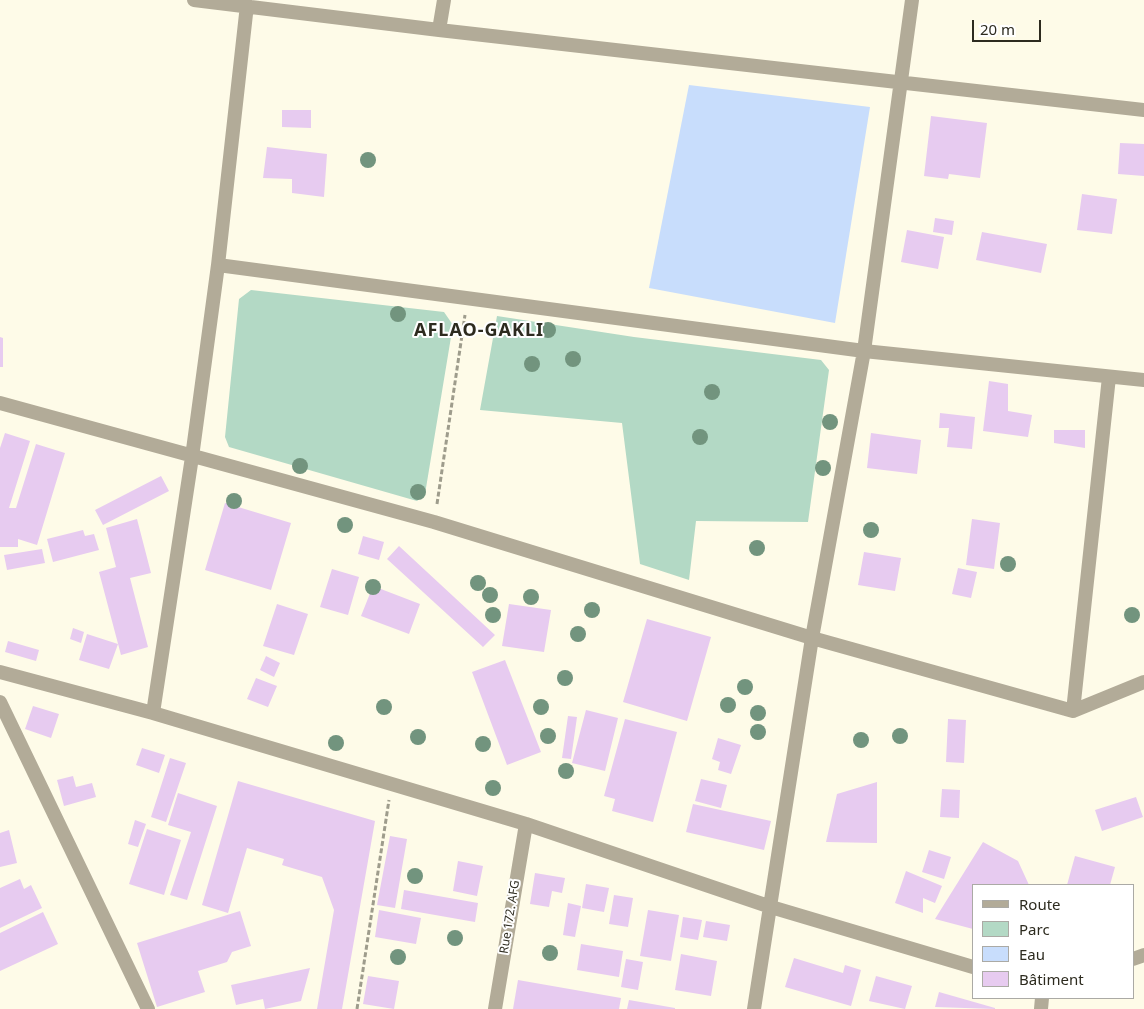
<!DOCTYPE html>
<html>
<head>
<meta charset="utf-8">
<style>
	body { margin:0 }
	#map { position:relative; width:1144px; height:1009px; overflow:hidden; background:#fefbe8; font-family:"Noto Sans",sans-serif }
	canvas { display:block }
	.legend { position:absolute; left:972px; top:884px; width:162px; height:115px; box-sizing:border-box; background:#fff; border:1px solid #abaaa5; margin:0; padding:6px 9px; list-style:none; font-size:15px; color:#2d2b1f }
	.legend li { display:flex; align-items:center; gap:10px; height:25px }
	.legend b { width:25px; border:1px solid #abaaa5 }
	.scale { position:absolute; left:972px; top:20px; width:69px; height:22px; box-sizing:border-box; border:2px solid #2d2b1f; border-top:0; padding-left:6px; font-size:15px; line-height:18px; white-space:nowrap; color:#2d2b1f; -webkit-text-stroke:4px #fff; paint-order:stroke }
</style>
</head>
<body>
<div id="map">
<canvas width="1144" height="1009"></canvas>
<ul class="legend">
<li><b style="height:6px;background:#b2ab98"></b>Route</li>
<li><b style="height:14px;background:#b3d9c5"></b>Parc</li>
<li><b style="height:14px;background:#c8ddfc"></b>Eau</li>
<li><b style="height:14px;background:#e7cbf0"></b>Bâtiment</li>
</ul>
<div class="scale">20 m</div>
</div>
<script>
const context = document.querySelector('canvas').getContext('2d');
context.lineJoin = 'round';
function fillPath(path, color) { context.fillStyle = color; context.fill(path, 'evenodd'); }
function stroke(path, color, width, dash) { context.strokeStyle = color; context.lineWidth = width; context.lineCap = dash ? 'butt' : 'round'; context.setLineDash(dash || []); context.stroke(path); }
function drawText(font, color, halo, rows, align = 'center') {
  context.font = font + ' "Noto Sans",sans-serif'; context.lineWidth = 4; context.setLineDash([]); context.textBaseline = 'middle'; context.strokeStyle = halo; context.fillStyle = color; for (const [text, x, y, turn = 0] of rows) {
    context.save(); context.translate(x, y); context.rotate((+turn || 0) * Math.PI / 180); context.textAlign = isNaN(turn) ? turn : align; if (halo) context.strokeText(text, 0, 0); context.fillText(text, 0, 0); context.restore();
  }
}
fillPath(new Path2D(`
	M251,290L444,312L453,325L425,494L417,501L229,447L225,437L239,299Z
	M497,316L634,337L821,360L829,370L808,522L696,521L689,580L640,564L622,423L480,410Z`), '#b3d9c5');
fillPath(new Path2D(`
	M689,85L870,107L835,323L649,288Z`), '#c8ddfc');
fillPath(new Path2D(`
	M282,110H311V128L282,127Z
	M931,116L987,123L980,178L949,174L948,179L924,176Z
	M1120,143L1144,144V176L1118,174Z
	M267,147L327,154L324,197L292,193V179L263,178Z
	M1082,194L1117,199L1112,234L1077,230Z
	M935,218L954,221L952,235L933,232Z
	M907,230L944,237L938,269L901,262Z
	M982,232L1047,244L1041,273L976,260Z
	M0,337L3,338V367H0Z
	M989,381L1008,384V411L1032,415L1028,437L983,431Z
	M940,413L975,417L972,449L947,447L949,428H939Z
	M1054,430H1085V448L1054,443Z
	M5,433L30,441L9,508H16L36,444L65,453L37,545L18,539V547H0V448Z
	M871,433L921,440L917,474L867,468Z
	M161,476L169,491L103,525L95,510Z
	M225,503L291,523L271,590L205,570Z
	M137,519L151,573L130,578L148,647L121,655L99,572L116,567L106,528Z
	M972,519L1000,523L994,569L966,565Z
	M83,530L85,536L94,534L99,550L53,562L47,539Z
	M363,536L384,542L379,560L358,554Z
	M399,546L495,635L483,647L387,559Z
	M42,549L45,563L7,570L4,555Z
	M864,552L901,558L895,591L858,585Z
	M958,568L977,572L971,598L952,594Z
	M332,569L359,577L348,615L320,607Z
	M373,586L420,604L409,634L361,616Z
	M277,604L308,614L294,655L263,646Z
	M509,604L551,610L544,652L502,646Z
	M647,619L711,637L687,721L623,702Z
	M73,628L84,632L81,643L70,639Z
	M87,634L118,644L109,669L79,660Z
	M8,641L39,650L36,661L5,652Z
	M266,656L280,663L274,677L260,670Z
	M505,660L541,752L507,765L472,672Z
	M256,678L277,686L268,707L247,699Z
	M33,706L59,714L51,738L25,729Z
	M586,710L618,718L605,771L572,763Z
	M568,716L577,717L571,759L562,758Z
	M625,719L677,732L653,822L612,811L615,799L604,796Z
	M948,719L966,720L964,763L946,762Z
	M718,738L741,745L731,774L718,770L720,762L712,759Z
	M142,748L165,755L159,773L136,765Z
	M170,758L186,763L166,822L151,817Z
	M73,776L76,787L92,783L96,797L64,806L57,780Z
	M701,779L727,785L721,808L695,801Z
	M238,781L375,821L342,1009H317L334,910L322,877L282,865L284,859L247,848L228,913L202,905Z
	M877,782V843L826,842L837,794Z
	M942,789L960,790L959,818L940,817Z
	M178,793L217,806L187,900L170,895L191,832L168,825Z
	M1136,797L1143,817L1102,831L1095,810Z
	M693,804L771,821L764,850L686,832Z
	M135,820L146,824L138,847L128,844Z
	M147,829L181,840L164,895L129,884Z
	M9,830L17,863L0,867V833Z
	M390,836L407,839L395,908L377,905Z
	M983,842L1018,861L1029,885H973V929L935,919Z
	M929,850L951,857L944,879L922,872Z
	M1075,856L1115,867L1110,885H1067Z
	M458,861L483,866L477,896L453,891Z
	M906,871L942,886L935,903L923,898V913L895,903Z
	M535,873L565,878L562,893L552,891L549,907L530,904Z
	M20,879L24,889L31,885L42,908L0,928V888Z
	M586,884L609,888L604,912L582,908Z
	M404,890L478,903L475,922L401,909Z
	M614,895L633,898L628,927L609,924Z
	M568,903L581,906L575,937L563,935Z
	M379,910L421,918L416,944L375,937Z
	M648,910L679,915L671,961L640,956Z
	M240,911L251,946L232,952L227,962L198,971L205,992L157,1007L137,943Z
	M43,912L58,944L0,971V933Z
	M683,917L702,920L698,940L680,937Z
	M706,921L730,925L727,941L703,937Z
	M581,944L623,951L619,977L577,970Z
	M681,954L717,961L711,996L675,990Z
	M794,958L843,973L845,965L861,970L851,1006L785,987Z
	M626,959L643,962L638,990L621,987Z
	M310,968L301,1001L265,1009L263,999L236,1005L231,985Z
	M368,976L399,981L394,1009L363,1004Z
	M876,976L912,986L905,1009L869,1001Z
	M518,980L621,998L619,1009H513Z
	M939,992L995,1008V1009L935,1007Z
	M629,1000L675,1008V1009H627Z`), '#e7cbf0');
stroke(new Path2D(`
	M437,504L465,315
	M357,1009L389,800`), '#9e9c8c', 3, [5, 2.5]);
stroke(new Path2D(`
	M194,0L439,30L1144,110
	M439,30L444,0
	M218,265L864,351L1144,380
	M0,403L434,522L812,638L1073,711L1144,682
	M0,672L153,713L526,824L771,907L973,967
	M0,702L148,1009
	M1073,711L1109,377
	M153,713L192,457L218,265L247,5
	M1133,959L1144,955
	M495,1009L526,824
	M754,1009L812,638L864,351L912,0
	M1041,1009L1042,998`), '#b2ab98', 14);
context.fillStyle = '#72947e';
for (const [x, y] of [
	[368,160],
	[398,314],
	[548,330],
	[573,359],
	[532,364],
	[712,392],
	[830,422],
	[700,437],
	[300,466],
	[823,468],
	[418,492],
	[234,501],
	[345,525],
	[871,530],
	[757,548],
	[1008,564],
	[478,583],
	[373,587],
	[490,595],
	[531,597],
	[592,610],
	[493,615],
	[1132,615],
	[578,634],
	[565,678],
	[745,687],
	[728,705],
	[384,707],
	[541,707],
	[758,713],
	[758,732],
	[548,736],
	[900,736],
	[418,737],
	[861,740],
	[336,743],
	[483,744],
	[566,771],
	[493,788],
	[415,876],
	[455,938],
	[550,953],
	[398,957]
]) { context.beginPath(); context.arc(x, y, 8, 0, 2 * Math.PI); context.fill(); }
drawText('12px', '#2d2b1f', '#fff', [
	["Rue 172. AFG",510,917,-81]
]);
context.letterSpacing = '1px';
drawText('bold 18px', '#2d2b1f', '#fff', [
	["AFLAO-GAKLI",479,331]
]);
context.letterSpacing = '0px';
</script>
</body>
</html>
